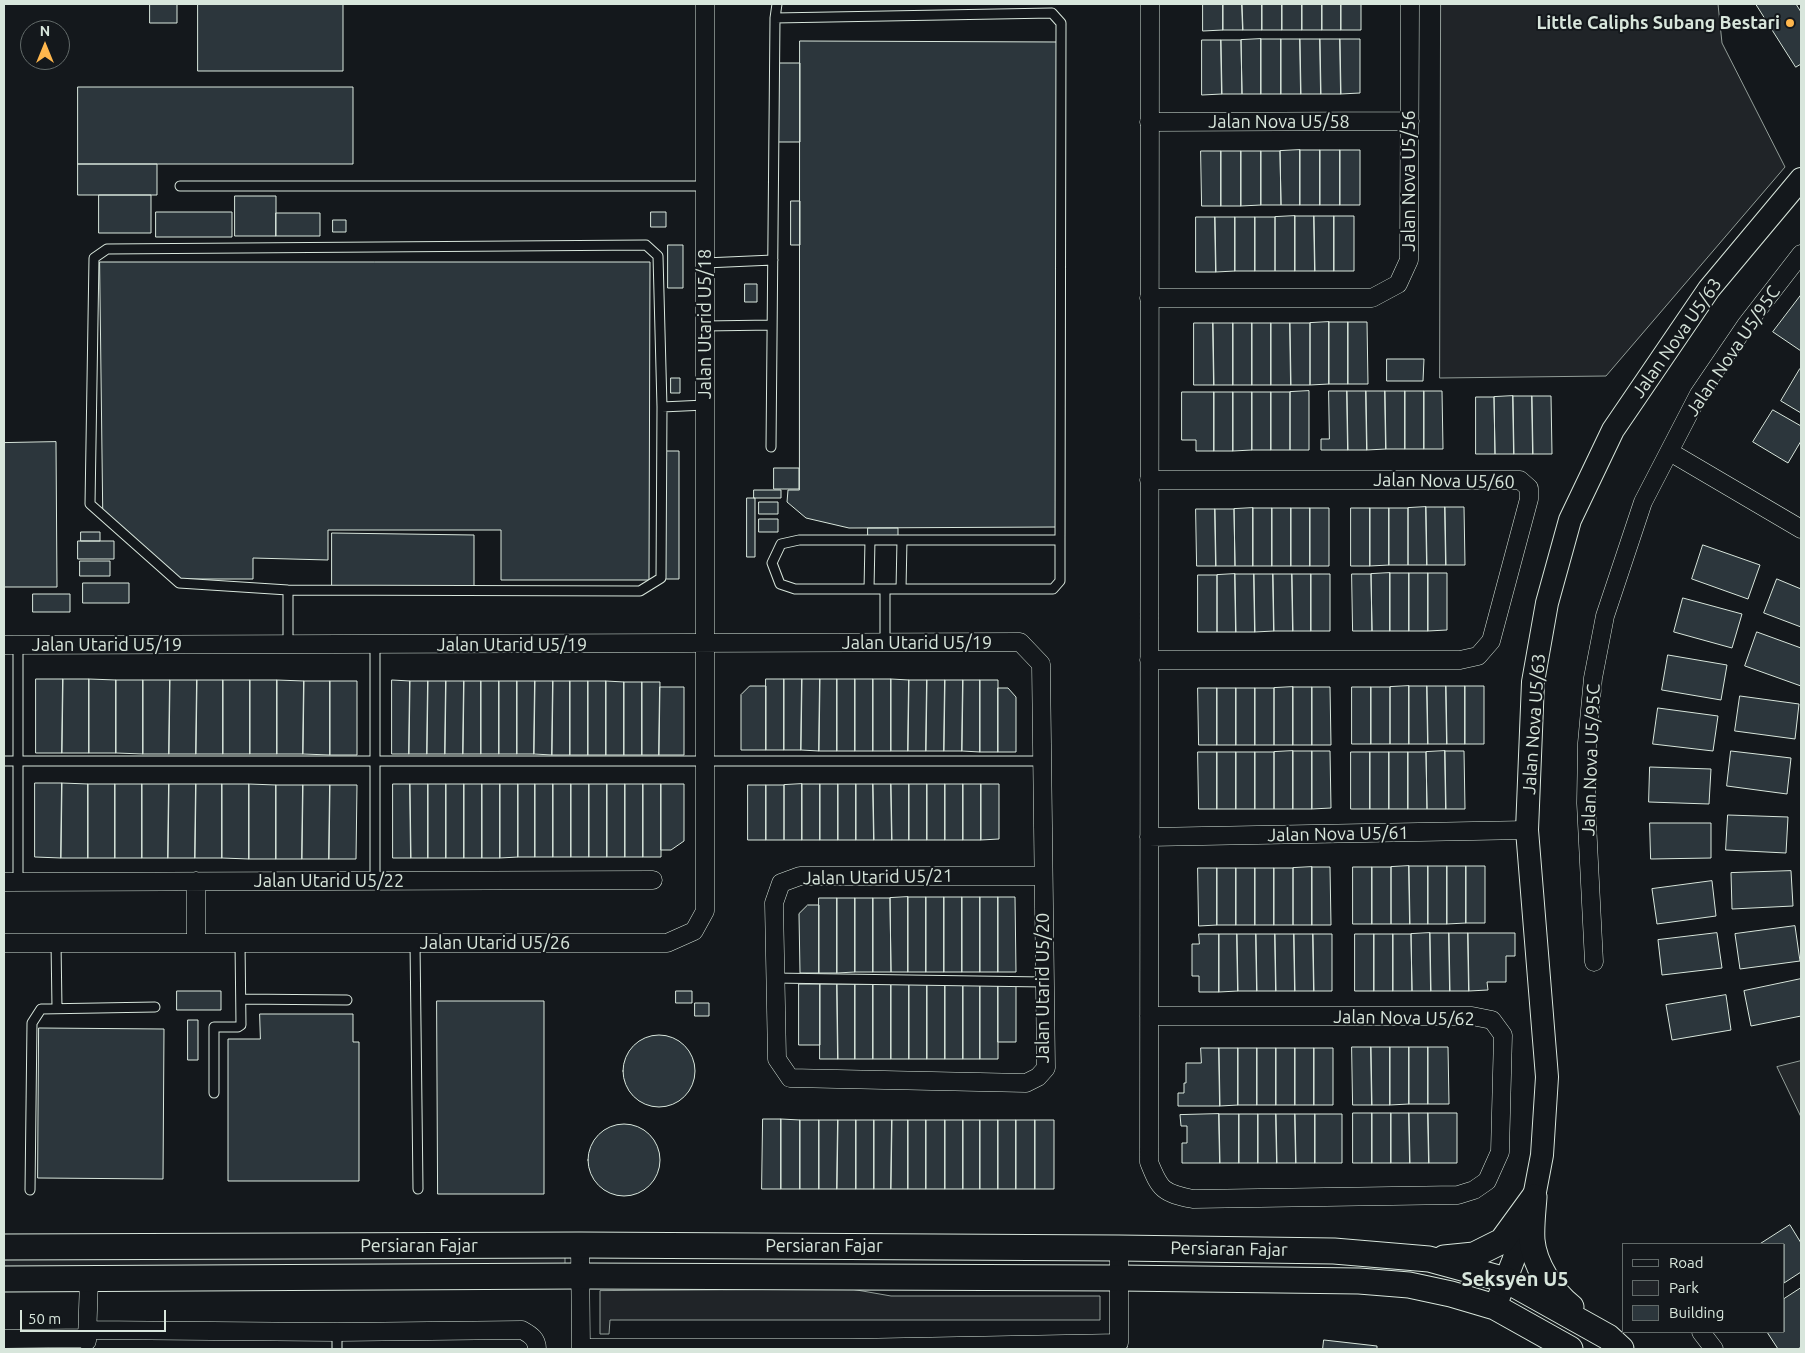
<!DOCTYPE html>
<html>
<head>
<meta charset="utf-8">
<style>
	body { margin:0 }
	#map { position:relative; width:1805px; height:1353px; overflow:hidden; background:#14181c; font-family:Ubuntu,sans-serif }
	canvas { display:block }
	.frame { position:absolute; inset:0; border:5px solid #d8e6dc; pointer-events:none }
	.legend { position:absolute; left:1622px; top:1243px; width:162px; height:90px; box-sizing:border-box; background:#14181c; border:1px solid #626a69; margin:0; padding:6px 9px; list-style:none; font-size:15px; color:#d8e6dc }
	.legend li { display:flex; align-items:center; gap:10px; height:25px }
	.legend b { width:25px; border:1px solid #626a69 }
	.north { position:absolute; left:20px; top:20px; width:50px; height:50px; box-sizing:border-box; background:#14181c; border:1px solid #626a69; border-radius:50%; rotate:0deg; font-size:14px; font-weight:700; line-height:20px; text-align:center; color:#d8e6dc }
	.north::after { content:''; display:block; margin:auto; width:18px; height:22px; background:#ffb74d; clip-path:polygon(50% 0,100% 100%,50% 72%,0 100%) }
	.scale { position:absolute; left:20px; top:1310px; width:146px; height:22px; box-sizing:border-box; border:2px solid #d8e6dc; border-top:0; padding-left:6px; font-size:15px; line-height:18px; white-space:nowrap; color:#d8e6dc; -webkit-text-stroke:4px #14181c; paint-order:stroke }
</style>
</head>
<body>
<div id="map">
<canvas width="1805" height="1353"></canvas>
<div class="frame"></div>
<ul class="legend">
<li><b style="height:6px;background:#14181c"></b>Road</li>
<li><b style="height:14px;background:#202428"></b>Park</li>
<li><b style="height:14px;background:#2c363c"></b>Building</li>
</ul>
<div class="north">N</div>
<div class="scale">50 m</div>
</div>
<script>
const context = document.querySelector('canvas').getContext('2d');
context.lineJoin = 'round';
function fillPath(path, color) { context.fillStyle = color; context.fill(path, 'evenodd'); }
function stroke(path, color, width, dash) { context.strokeStyle = color; context.lineWidth = width; context.lineCap = dash ? 'butt' : 'round'; context.setLineDash(dash || []); context.stroke(path); }
function drawText(font, color, halo, rows, align = 'center') {
  context.font = font + ' Ubuntu,sans-serif'; context.lineWidth = 4; context.setLineDash([]); context.textBaseline = 'middle'; context.strokeStyle = halo; context.fillStyle = color; for (const [text, x, y, turn = 0] of rows) {
    context.save(); context.translate(x, y); context.rotate((+turn || 0) * Math.PI / 180); context.textAlign = isNaN(turn) ? turn : align; if (halo) context.strokeText(text, 0, 0); context.fillText(text, 0, 0); context.restore();
  }
}
const green = new Path2D(`
	M1441,4H1718L1722,43L1785,167L1606,376L1440,378Z
	M565,1256V1264L4,1267V1259Z
	M851,1289L891,1296H1100V1320H610L609,1334H600V1291Z`);
fillPath(green, '#202428');
stroke(green, '#939e99', 1);
const parking = new Path2D(`
	M1801,1061V1117L1777,1067Z`);
fillPath(parking, '#24282b');
stroke(parking, '#939e99', 1);
const building = new Path2D(`
	M150,4H177V23H150Z
	M198,4H343V71H198Z
	M1203,4H1223V30L1203,31Z
	M1223,4H1242L1243,30H1223Z
	M1242,4H1262V30H1243Z
	M1262,4H1282V30H1262Z
	M1282,4H1302V30H1282Z
	M1302,4H1322V30H1302Z
	M1322,4H1341V30H1322Z
	M1341,4H1361V30H1341Z
	M1756,4H1796L1801,12V64L1796,67Z
	M1261,39V94H1242L1241,40Z
	M1261,39H1281V94H1261Z
	M1281,39H1300L1301,94H1281Z
	M1300,39H1320L1321,94H1301Z
	M1320,39H1340L1341,94H1321Z
	M1340,39H1360V93L1341,94Z
	M1202,40H1221L1222,94L1202,95Z
	M1221,40H1241L1242,94H1222Z
	M800,41L1060,42L1057,527L849,528L806,518L787,502L788,490H799Z
	M778,63H800V142H778Z
	M78,87H353V164H78Z
	M1300,150V205H1281L1280,151Z
	M1300,150H1320V205H1300Z
	M1320,150H1340V205H1320Z
	M1340,150H1360V205H1340Z
	M1201,151H1221V206H1202Z
	M1221,151H1241V206H1221Z
	M1241,151H1261V205L1241,206Z
	M1261,151H1280L1281,205H1261Z
	M78,164H157V195H78Z
	M99,195H151V233H99Z
	M235,196H276V236H235Z
	M791,201H800V245H791Z
	M156,212H232V237H156Z
	M651,212H666V227H651Z
	M276,213H320V236H276Z
	M1295,216H1314L1315,271H1295Z
	M1295,216V271H1275V217Z
	M1314,216H1334V271H1315Z
	M1334,216H1354V271H1334Z
	M1196,217H1215L1216,272H1196Z
	M1215,217H1235V271L1216,272Z
	M1235,217H1255V271H1235Z
	M1255,217H1275V271H1255Z
	M333,220H346V232H333Z
	M668,245H683V288H668Z
	M100,262H650L649,580H501V530H328V560L253,558V579H177L103,510Z
	M745,284H757V302H745Z
	M1801,295V351L1773,332Z
	M1329,322H1348V384H1329Z
	M1329,322V384L1310,385V323Z
	M1348,322H1367L1368,384H1348Z
	M1194,323H1213L1214,385H1194Z
	M1213,323H1233V385H1214Z
	M1233,323H1252V385H1233Z
	M1252,323H1271V385H1252Z
	M1271,323H1290L1291,385H1271Z
	M1290,323H1310V385H1291Z
	M1387,359H1424L1423,381H1387Z
	M1800,369L1801,370V413L1781,401Z
	M671,378H680V393H671Z
	M1309,391V450H1290V392Z
	M1329,391H1347L1348,450H1321V439H1329Z
	M1347,391H1366L1367,450H1348Z
	M1366,391H1385L1386,449L1367,450Z
	M1385,391H1405V449H1386Z
	M1405,391H1424V449H1405Z
	M1424,391H1442L1443,449H1424Z
	M1182,392H1214V451H1196V440H1182Z
	M1214,392H1233V451H1214Z
	M1233,392H1252V450L1233,451Z
	M1252,392H1271V450H1252Z
	M1271,392H1290V450H1271Z
	M1513,396H1532L1533,454H1514Z
	M1513,396L1514,454H1495L1494,397Z
	M1532,396H1551L1552,454H1533Z
	M1476,397H1494L1495,454H1476Z
	M1773,410L1801,426V441L1788,463L1753,442Z
	M56,442L57,587H4V443Z
	M664,451H679V579H664Z
	M774,468H799V489H774Z
	M754,490H781V498H754Z
	M747,498H755V557H747Z
	M759,502H778V514H759Z
	M1426,507H1445L1446,565H1427Z
	M1426,507L1427,565H1408V508Z
	M1445,507H1464L1465,565H1446Z
	M1253,508H1272V566H1253Z
	M1253,508V566H1235L1234,509Z
	M1272,508H1291V566H1272Z
	M1291,508H1310V566H1291Z
	M1310,508H1329V566H1310Z
	M1351,508H1370V566H1351Z
	M1370,508H1389V565L1370,566Z
	M1389,508H1408V565H1389Z
	M1196,509H1215L1216,566H1197Z
	M1215,509H1234L1235,566H1216Z
	M759,519H778V532H759Z
	M868,528H898V537H868Z
	M81,532H100V541H81Z
	M332,533L474,535V588L332,587Z
	M78,541H114V559H78Z
	M1703,545L1760,565L1748,599L1692,579Z
	M80,561H110V576H80Z
	M1390,573H1409V631H1390Z
	M1390,573V631H1372L1371,574Z
	M1409,573H1428V631H1409Z
	M1428,573H1447V630L1428,631Z
	M1235,574H1254L1255,632H1236Z
	M1235,574L1236,632H1217V575Z
	M1254,574H1273L1274,631L1255,632Z
	M1273,574H1292L1293,631H1274Z
	M1292,574H1311V631H1293Z
	M1311,574H1330V631H1311Z
	M1352,574H1371L1372,631H1353Z
	M1198,575H1217V632H1198Z
	M1777,579L1801,589V627L1764,613Z
	M83,583H129V603H83Z
	M33,594H70V612H33Z
	M1683,598L1742,614L1732,648L1674,632Z
	M1757,632L1801,648V686L1745,666Z
	M1668,655L1727,665L1721,700L1662,690Z
	M36,679H63L62,753H36Z
	M63,679H89V753H62Z
	M89,679L116,680V753H89Z
	M766,679H784V750H766Z
	M784,679H802L801,750H784Z
	M802,679H820L819,751L801,750Z
	M820,679H837V751H819Z
	M837,679H855V751H837Z
	M855,679H873V751H855Z
	M873,679H891V751H873Z
	M891,679L909,680L908,751H891Z
	M116,680H143V754L116,753Z
	M143,680H170L169,754H143Z
	M170,680H197L196,754H169Z
	M197,680H223V754H196Z
	M223,680H250V754H223Z
	M250,680H277V754H250Z
	M277,680L304,681L303,754H277Z
	M392,680L410,681L409,754H392Z
	M909,680H927L926,751H908Z
	M927,680H945L944,751H926Z
	M945,680H963L962,751H944Z
	M963,680H980V752L962,751Z
	M980,680H998V752H980Z
	M304,681H330V755L303,754Z
	M330,681H357V755H330Z
	M410,681H428L427,754H409Z
	M428,681H446L445,754H427Z
	M446,681H464L463,754H445Z
	M464,681H481V754H463Z
	M481,681H499V754H481Z
	M499,681H517V754H499Z
	M517,681H535L534,754H517Z
	M535,681H553L552,755L534,754Z
	M553,681H570V755H552Z
	M570,681H588V755H570Z
	M588,681H606V755H588Z
	M606,681L624,682V755H606Z
	M624,682H642V755H624Z
	M642,682H660L659,755H642Z
	M750,686H766V750H741V695Z
	M1409,686H1427L1428,744H1409Z
	M1409,686V744H1390V687Z
	M1427,686H1446L1447,744H1428Z
	M1446,686H1465V744H1447Z
	M1465,686H1484V744H1465Z
	M660,687H684V755H659Z
	M1293,687H1312V745H1293Z
	M1293,687V745H1274V688Z
	M1312,687H1330L1331,745H1312Z
	M1352,687H1371V744H1352Z
	M1371,687H1390V744H1371Z
	M998,688H1008L1016,697V752H998Z
	M1198,688H1217V745H1199Z
	M1217,688H1236V745H1217Z
	M1236,688H1255V745H1236Z
	M1255,688H1274V745H1255Z
	M1740,696L1799,704L1795,739L1735,731Z
	M1658,708L1718,716L1713,751L1653,744Z
	M1293,751H1312V809H1293Z
	M1293,751V809H1274V752Z
	M1312,751H1330L1331,808L1312,809Z
	M1445,751H1464L1465,809H1446Z
	M1445,751L1446,809H1427L1426,752Z
	M1731,751L1791,758L1787,794L1727,786Z
	M1198,752H1217V809H1199Z
	M1217,752H1236V809H1217Z
	M1236,752H1255V809H1236Z
	M1255,752H1274V809H1255Z
	M1351,752H1370V809H1351Z
	M1370,752H1389V809H1370Z
	M1389,752H1408V809H1389Z
	M1408,752H1426L1427,809H1408Z
	M1650,767L1711,769L1709,804L1649,802Z
	M35,783H62L61,858L35,857Z
	M62,783L88,784V858H61Z
	M88,784H115V858H88Z
	M115,784H142V858H115Z
	M142,784H169L168,858H142Z
	M169,784H196L195,858H168Z
	M196,784H222V858H195Z
	M222,784H249V859L222,858Z
	M249,784L276,785V859H249Z
	M393,784H410L411,858H393Z
	M410,784H428V858H411Z
	M428,784H446V858H428Z
	M446,784H464V858H446Z
	M464,784H482V858H464Z
	M482,784H500V858H482Z
	M500,784H518V857L500,858Z
	M518,784H535V857H518Z
	M535,784H553V857H535Z
	M553,784H571V857H553Z
	M571,784H589V857H571Z
	M589,784H607V857H589Z
	M607,784H625V857H607Z
	M625,784H643V857H625Z
	M643,784H661V857H643Z
	M661,784H684V841L671,850H661Z
	M802,784H820V840H802Z
	M802,784V840H784V785Z
	M820,784H838V840H820Z
	M838,784H856V840H838Z
	M856,784H873L874,840H856Z
	M873,784H891L892,840H874Z
	M891,784H909V840H892Z
	M909,784H927V840H909Z
	M927,784H945V840H927Z
	M945,784H963V840H945Z
	M963,784H981V840H963Z
	M981,784H999V839L981,840Z
	M276,785H303L302,859H276Z
	M303,785H330L329,859H302Z
	M330,785H357L356,859H329Z
	M748,785H766V840H748Z
	M766,785H784V840H766Z
	M1728,815L1788,817L1786,853L1726,850Z
	M1650,823H1711V858L1651,859Z
	M1409,866H1428V924H1410Z
	M1409,866L1410,924H1391V867Z
	M1428,866H1447V924H1428Z
	M1447,866H1466V923L1447,924Z
	M1466,866H1485V923H1466Z
	M1312,867H1330L1331,925H1312Z
	M1312,867V925H1293V868Z
	M1353,867H1372V924H1353Z
	M1372,867H1391V924H1372Z
	M1198,868H1217V925L1199,926Z
	M1217,868H1236V925H1217Z
	M1236,868H1255V925H1236Z
	M1255,868H1274V925H1255Z
	M1274,868H1293V925H1274Z
	M1791,871L1793,906L1732,909L1731,873Z
	M1712,881L1716,916L1657,924L1652,889Z
	M908,897H926V972H908Z
	M908,897V972H891L890,898Z
	M926,897H944V972H926Z
	M944,897H962V972H944Z
	M962,897H980V972H962Z
	M980,897H998V972H980Z
	M998,897H1015L1016,972H998Z
	M819,898H837V973H819Z
	M837,898H855V972L837,973Z
	M855,898H873V972H855Z
	M873,898H890L891,972H873Z
	M808,905H819V973H800L799,914Z
	M1795,926L1800,961L1740,969L1735,934Z
	M1430,933H1449L1450,991H1431Z
	M1430,933L1431,991H1412L1411,934Z
	M1449,933H1468L1469,991H1450Z
	M1468,933H1515V956H1506V982H1487L1488,990L1469,991Z
	M1717,933L1722,968L1662,975L1658,940Z
	M1199,934H1219V992H1199V976H1192V944H1199Z
	M1219,934H1237L1238,991L1219,992Z
	M1237,934H1256L1257,991H1238Z
	M1256,934H1275L1276,991H1257Z
	M1275,934H1294L1295,991H1276Z
	M1294,934H1313L1314,991H1295Z
	M1313,934H1332V991H1314Z
	M1355,934H1374V991H1355Z
	M1374,934H1393V991H1374Z
	M1393,934H1411L1412,991H1393Z
	M1801,979V1016L1751,1026L1744,991Z
	M799,984H820V1045H799Z
	M820,984H837L838,1059H820Z
	M837,984H855V1059H838Z
	M855,984H873V1059H855Z
	M873,984H891V1059H873Z
	M891,984H909V1059H891Z
	M909,984H927V1059H909Z
	M927,984H945V1059H927Z
	M945,984H963V1059H945Z
	M963,984H980V1059H963Z
	M980,984H998V1059H980Z
	M998,984H1016V1042H998Z
	M177,991H221V1010H177Z
	M676,991H692V1003H676Z
	M1726,995L1731,1030L1672,1040L1666,1005Z
	M437,1001H544V1194H438Z
	M695,1003H709V1016H695Z
	M260,1014H353V1042H359V1181H228V1039H260Z
	M188,1020H198V1060H188Z
	M39,1028L164,1029L163,1179L38,1178Z
	M623 1071a36 36 0 1 1 72 0a36 36 0 1 1-72 0Z
	M1352,1047H1371L1372,1105H1353Z
	M1371,1047H1390V1105H1372Z
	M1390,1047H1409V1104L1390,1105Z
	M1409,1047H1428V1104H1409Z
	M1428,1047H1448L1449,1104H1428Z
	M1201,1048H1219L1220,1106H1178V1093H1184V1083H1186V1063H1201Z
	M1219,1048H1238V1105L1220,1106Z
	M1238,1048H1257V1105H1238Z
	M1257,1048H1276V1105H1257Z
	M1276,1048H1295V1105H1276Z
	M1295,1048H1314V1105H1295Z
	M1314,1048H1333V1105H1314Z
	M1353,1113H1372V1163H1353Z
	M1372,1113H1391V1163H1372Z
	M1391,1113H1409L1410,1163H1391Z
	M1409,1113H1428L1429,1163H1410Z
	M1428,1113H1457V1163H1429Z
	M1219,1114H1239V1163H1220Z
	M1219,1114L1220,1163H1182V1143H1187V1126H1181L1180,1115Z
	M1239,1114H1258V1163H1239Z
	M1258,1114H1276L1277,1163H1258Z
	M1276,1114H1295L1296,1163H1277Z
	M1295,1114H1315V1163H1296Z
	M1315,1114H1342V1163H1315Z
	M763,1119H781V1189H762Z
	M781,1119L800,1120V1189H781Z
	M800,1120H819V1189H800Z
	M819,1120H838L837,1189H819Z
	M838,1120H856V1189H837Z
	M856,1120H874V1189H856Z
	M874,1120H892L891,1189H874Z
	M892,1120H908V1189H891Z
	M908,1120H926V1189H908Z
	M926,1120H945V1189H926Z
	M945,1120H963V1189H945Z
	M963,1120H980V1189H963Z
	M980,1120H998V1189H980Z
	M998,1120H1016V1189H998Z
	M1016,1120H1035V1189H1016Z
	M1035,1120H1054V1189H1035Z
	M588 1160a36 36 0 1 1 72 0a36 36 0 1 1-72 0Z
	M1790,1225L1801,1243V1272L1784,1283V1244H1760Z
	M1801,1288V1347L1798,1349H1778L1767,1332H1784V1299Z
	M1324,1340L1377,1346V1349H1323Z`);
fillPath(building, '#2c363c');
stroke(building, '#d8e6dc', 1);
const service = new Path2D(`
	M775,18L1052,13L1061,23L1060,540
	M180,186H705
	M646,245L658,256L662,407L661,578L640,591L288,590L179,583L90,504L94,258L107,249Z
	M705,263L773,260
	M705,326L772,325
	M662,407L705,405
	M771,447L775,18L777,4
	M799,540H1060V581L1053,589H795L780,584L772,563L781,544Z
	M869,589L870,540
	M885,589V643
	M901,589L902,540
	M18,645V882
	M288,645V590
	M375,645V881
	M4,761H1042
	M56,943L57,1008
	M415,943L418,1189
	M774,978L1044,982
	M241,999L347,1000
	M214,1093V1027H238L241,1025L240,943
	M30,1190L32,1023L41,1009L155,1007
	M337,1332V1349`);
const minor = new Path2D(`
	M1149,122L1410,121
	M1149,298H1372L1398,284L1409,260L1410,4
	M1670,452L1801,529
	M1149,480H1520L1529,488V499L1491,641L1478,656L1460,660H1149
	M4,645L1020,642L1041,664L1046,1068L1038,1077L1026,1083L790,1078L777,1059L774,903L781,883L800,876H1043
	M1149,837L1527,830
	M4,882L653,880
	M4,943H667L694,931L705,911V4
	M196,943V881
	M1594,962L1586,803L1587,743L1593,678L1605,616L1643,502L1699,394L1746,325L1801,254
	M1149,1016H1472L1492,1020L1503,1035L1500,1152L1487,1181L1474,1190L1458,1195L1193,1199C1163,1193 1160,1190 1149,1162C1149,776 1149,390 1150,4
	M580,1245L581,1349
	M87,1330L337,1332L522,1330C531,1335 537,1339 537,1349
	M1701,1332L1714,1349
	M4,1339L87,1338
	M87,1341L89,1279
	M581,1348H851L1119,1343V1248`);
const tertiary = new Path2D(`
	M1495,1307L1513,1261L1534,1197L1542,1155L1547,1077L1527,830L1533,682L1547,603L1570,520L1613,430L1709,289L1801,179`);
const secondary = new Path2D(`
	M1534,1197C1533,1211 1531,1227 1532,1240C1534,1264 1552,1292 1571,1307
	M4,1247L580,1245L1119,1248L1334,1251L1429,1259L1506,1280L1608,1337L1621,1349
	M1444,1258L1474,1255L1502,1241L1534,1197
	M4,1279L580,1276L1119,1278L1359,1281L1409,1285L1451,1294L1495,1307L1570,1349`);
stroke(service, '#d8e6dc', 11);
stroke(minor, '#d8e6dc', 19);
stroke(tertiary, '#d8e6dc', 24);
stroke(secondary, '#d8e6dc', 27);
stroke(service, '#14181c', 9);
stroke(minor, '#14181c', 18);
stroke(tertiary, '#14181c', 22);
stroke(secondary, '#14181c', 25);
for (const [x, y, r, color] of [
	[1790,23,5,"#ffb74d"]
]) { const dot = new Path2D(); dot.arc(x, y, r, 0, 2 * Math.PI); context.fillStyle = color; context.fill(dot); stroke(dot, '#14181c', 2); }
drawText('bold 18px', '#d8e6dc', '#14181c', [
	["Little Caliphs Subang Bestari",1780,23]
], 'right');
drawText('18px', '#d8e6dc', '#14181c', [
	["Jalan Nova U5/58",1279,122],
	["Jalan Nova U5/56",1409,181,-90],
	["Jalan Utarid U5/18",705,324,-90],
	["Jalan Nova U5/63",1677,338,-55],
	["Jalan Nova U5/95C",1733,351,-56],
	["Jalan Nova U5/60",1444,481,1],
	["Jalan Utarid U5/19",917,643],
	["Jalan Utarid U5/19",107,645],
	["Jalan Utarid U5/19",512,645],
	["Jalan Nova U5/63",1534,724,-86],
	["Jalan Nova U5/95C",1591,760,-88],
	["Jalan Nova U5/61",1338,834,-1],
	["Jalan Utarid U5/21",878,877,-1],
	["Jalan Utarid U5/22",329,881],
	["Jalan Utarid U5/26",495,943],
	["Jalan Utarid U5/20",1043,988,-90],
	["Jalan Nova U5/62",1404,1018,1],
	["Persiaran Fajar",419,1246],
	["Persiaran Fajar",824,1246],
	["Persiaran Fajar",1229,1249,1]
]);
drawText('bold 20px', '#d8e6dc', '#14181c', [
	["Seksyen U5",1515,1279]
]);
</script>
</body>
</html>
